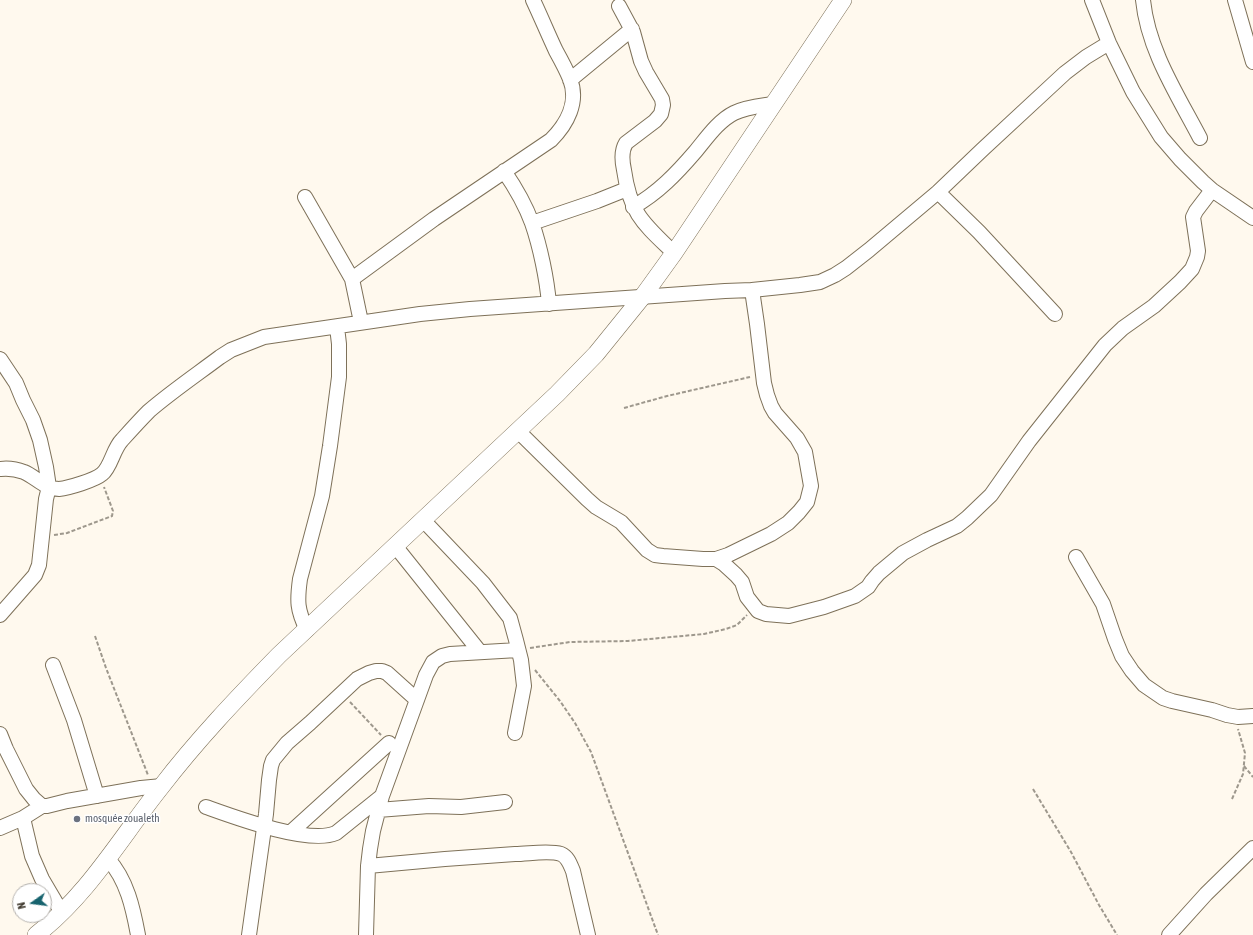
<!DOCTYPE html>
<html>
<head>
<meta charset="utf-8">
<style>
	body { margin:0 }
	#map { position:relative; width:1253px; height:935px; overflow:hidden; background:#fff9ee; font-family:"Asap Condensed",sans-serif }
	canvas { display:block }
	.north { position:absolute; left:12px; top:883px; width:40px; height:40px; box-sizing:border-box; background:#fff; border:1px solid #b3b0ac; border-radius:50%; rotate:256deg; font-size:11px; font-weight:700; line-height:16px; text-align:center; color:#403a2f }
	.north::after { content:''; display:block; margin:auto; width:14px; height:18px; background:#17636e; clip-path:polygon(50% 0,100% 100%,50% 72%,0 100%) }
</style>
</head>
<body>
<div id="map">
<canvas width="1253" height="935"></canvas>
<div class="north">N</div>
</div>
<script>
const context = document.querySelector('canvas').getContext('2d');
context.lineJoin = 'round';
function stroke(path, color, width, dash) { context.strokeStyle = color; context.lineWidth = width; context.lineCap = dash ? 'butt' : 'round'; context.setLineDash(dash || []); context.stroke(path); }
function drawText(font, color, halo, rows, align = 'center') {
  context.font = font + ' "Asap Condensed",sans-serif'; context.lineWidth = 3; context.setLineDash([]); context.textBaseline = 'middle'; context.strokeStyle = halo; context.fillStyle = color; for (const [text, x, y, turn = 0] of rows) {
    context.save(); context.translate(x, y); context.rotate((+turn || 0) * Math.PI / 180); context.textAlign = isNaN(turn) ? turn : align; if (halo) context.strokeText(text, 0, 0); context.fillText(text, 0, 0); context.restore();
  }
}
const minor = new Path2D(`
	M1092,0L1109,43L1133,92L1161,137L1180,159L1203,182L1212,190L1253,218
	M1143,0C1148,50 1177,94 1200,138
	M1235,0L1253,62
	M619,6L633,32L641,61L646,72L662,99L663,105L661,114L655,121L626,143C621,151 622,161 624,170C630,214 644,224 674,253
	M570,80L632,29
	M504,171C515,187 525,204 532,223C540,246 547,279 549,304
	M938,192L979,232L1055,314
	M305,197L352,279L361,322
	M633,207C658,193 677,173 695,152C706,139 718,121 734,113C746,107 760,106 773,104
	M532,223L597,201L627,189
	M352,279L434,219L551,140C567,124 579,102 570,79C566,69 561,60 556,51C548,34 541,17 533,0
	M0,359L16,383L23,400L33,420L40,440L46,467L49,487L46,499L39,565L35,575L0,615
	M518,431L587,499L596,507L621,522L647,550L655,555L663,556L703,559H716L728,555L771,534L788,523L799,512L807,502L811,486L805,452L797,438L775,413L771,406L767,395L764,383L757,324L752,290
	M0,469C8,468 16,469 24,472C36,477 45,489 59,489C69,488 95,480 102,474C111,467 113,449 122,440C131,430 140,420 149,411C171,392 196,375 220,357L231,350L264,337L420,314L470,309L725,291L752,290L800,285L820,282L835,275L846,268L869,250L938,192L983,149L1065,73L1086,57L1109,43
	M424,521L483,583L510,618L516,640L521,660L524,686L515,733
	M396,547L480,652
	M1076,557L1103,604L1115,639L1122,656L1132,671L1144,685L1163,698L1172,701L1212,710L1227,715L1238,717L1253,716
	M716,559L724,564L736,575L742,582L747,597L758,611L766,614L789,616L824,607L855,596L868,587L872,581L879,573L903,553L927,540L957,526L967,518L991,495L1029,441L1105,345L1123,328L1154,306L1180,282L1192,269L1197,257L1198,251L1193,217L1196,211L1212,190
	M307,630C297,610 297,601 300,579L322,496L330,446L339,377V344L337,327
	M53,665L74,720L97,796
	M0,734L6,749L26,789L34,799L42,806H47L67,801L141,788L162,786
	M206,807C234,817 309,845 336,833L382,796
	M378,810L429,806L461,807L505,802
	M23,818L32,856L42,879L62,913
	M0,828L23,818L42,806
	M291,832L389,743
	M108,859C127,880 133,908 138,935
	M368,866C417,861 466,857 515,854C528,854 549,850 561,854C568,857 570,864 573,871L588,935
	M249,935L266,814L269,780L271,766L273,760L287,743L310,723L357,679L369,673L376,671H382L387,673L417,700
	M366,935L368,866L370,849L373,831L382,796L426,675L433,662L442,656L450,654L518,650
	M1169,935L1206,894L1253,848`);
const tertiary = new Path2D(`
	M36,935C88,895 121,837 161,787C197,740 238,697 279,655L557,394L596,354L643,296L674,253L843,0`);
stroke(minor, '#7e7159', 16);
stroke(tertiary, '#7e7159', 18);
stroke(new Path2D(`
	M624,408L667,396L750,377
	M54,535L67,533L112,516L113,511L104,487
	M95,636L106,668L148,775
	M530,648L570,642L628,641L704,634L726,629L737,625L747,615
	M535,670L560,701L575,723L591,752L658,935
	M350,702L381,735
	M1244,766L1253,777
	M1033,789L1071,852L1099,905L1117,935
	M1232,799L1243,774L1245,753L1238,729`), '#9e988d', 2, [4, 2]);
stroke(minor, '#fff', 14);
stroke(tertiary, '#fff', 17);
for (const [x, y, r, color] of [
	[77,819,4,"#6b7280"]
]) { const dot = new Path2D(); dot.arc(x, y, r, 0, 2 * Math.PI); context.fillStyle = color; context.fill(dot); stroke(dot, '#fff', 1.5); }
drawText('11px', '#5b616d', '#fff', [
	["mosquée zoualeth",85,819]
], 'left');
</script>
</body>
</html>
